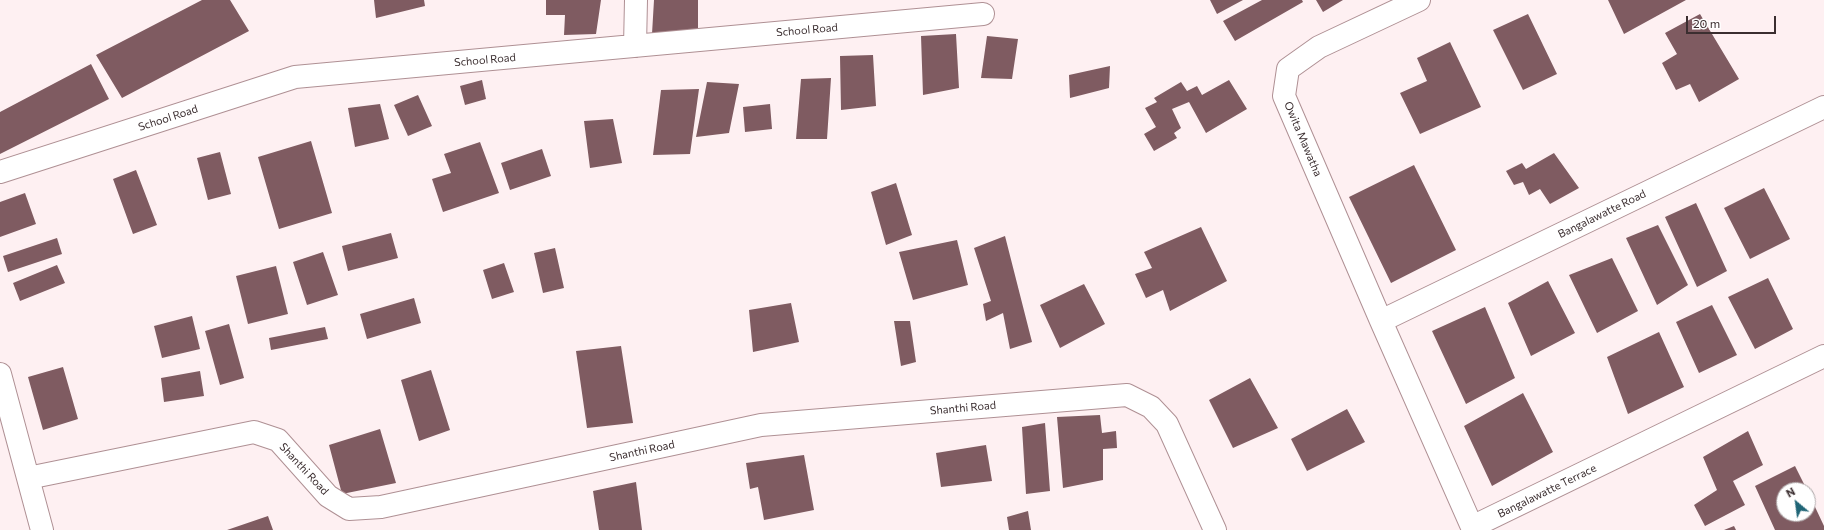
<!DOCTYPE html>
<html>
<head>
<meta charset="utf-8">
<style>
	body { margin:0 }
	#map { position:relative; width:1824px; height:530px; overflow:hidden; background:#fef0f2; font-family:Commissioner,sans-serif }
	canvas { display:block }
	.north { position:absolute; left:1776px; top:482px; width:40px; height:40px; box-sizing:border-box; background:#fff; border:1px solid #b1abac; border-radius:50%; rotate:331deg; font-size:11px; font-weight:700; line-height:16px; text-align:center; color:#3b2e30 }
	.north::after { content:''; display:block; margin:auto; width:14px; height:18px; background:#206576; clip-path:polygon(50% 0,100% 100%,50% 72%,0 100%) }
	.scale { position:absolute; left:1686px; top:16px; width:90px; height:18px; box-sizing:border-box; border:2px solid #3b2e30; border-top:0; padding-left:5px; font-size:12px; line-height:14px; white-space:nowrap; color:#3b2e30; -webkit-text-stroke:3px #fff; paint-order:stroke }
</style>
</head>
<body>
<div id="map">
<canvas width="1824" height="530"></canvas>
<div class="north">N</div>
<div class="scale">20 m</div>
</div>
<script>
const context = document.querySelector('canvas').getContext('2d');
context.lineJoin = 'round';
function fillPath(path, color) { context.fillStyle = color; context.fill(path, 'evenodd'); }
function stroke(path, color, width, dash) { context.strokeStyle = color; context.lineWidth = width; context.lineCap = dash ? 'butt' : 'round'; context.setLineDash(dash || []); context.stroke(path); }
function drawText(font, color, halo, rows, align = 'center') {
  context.font = font + ' Commissioner,sans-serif'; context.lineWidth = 4; context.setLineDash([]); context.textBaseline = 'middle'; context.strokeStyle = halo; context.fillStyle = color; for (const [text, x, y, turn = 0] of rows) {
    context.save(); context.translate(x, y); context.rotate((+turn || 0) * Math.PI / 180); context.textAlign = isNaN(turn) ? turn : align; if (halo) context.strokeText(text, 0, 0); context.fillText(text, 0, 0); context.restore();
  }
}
fillPath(new Path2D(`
	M202,0H230L249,31L122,98L96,55Z
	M374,0H424L425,6L376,18Z
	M546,0H601L596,34L564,35L565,15H546Z
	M654,0H698V29L652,34Z
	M1210,0H1243L1217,14Z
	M1262,0H1302L1303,2L1235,41L1223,21Z
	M1316,0H1343L1323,12Z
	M1608,0H1686L1624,34Z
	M1528,14L1557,74L1523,90L1493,30Z
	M1700,14L1739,79L1699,102L1690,84L1676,90L1662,63L1677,54L1665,33Z
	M956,34L959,88L923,95L921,36Z
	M987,36L1018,39L1012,79L981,78Z
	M1450,42L1481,107L1420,134L1400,93L1427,81L1417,58Z
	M873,55L876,106L841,110L840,56Z
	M91,64L109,99L0,154V112Z
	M1110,66L1109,88L1070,98L1069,75Z
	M831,78L827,139H796L801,79Z
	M482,80L486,99L465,105L460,86Z
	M1229,80L1247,109L1206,133L1189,102L1172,109L1181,128L1174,133L1177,138L1154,151L1144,134L1156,127L1145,108L1157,102L1154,98L1181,82L1187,91L1197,86L1202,95Z
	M707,82L739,84L729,133L696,137Z
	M699,89L690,154L653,155L661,90Z
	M418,95L432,126L408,136L394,105Z
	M380,104L389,139L355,147L348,108Z
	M770,104L772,129L745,132L743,107Z
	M613,119L622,163L590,168L584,121Z
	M311,141L332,213L279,229L258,157Z
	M480,142L499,193L443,212L432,179L451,173L444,154Z
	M542,149L551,176L510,190L501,163Z
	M220,152L231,194L208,200L197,158Z
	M1554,153L1579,188L1550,204L1540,189L1529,195L1523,182L1514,185L1506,171L1522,163L1526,169Z
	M1414,165L1456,250L1391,283L1349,197Z
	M136,170L157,225L133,234L113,179Z
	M896,183L912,235L886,245L871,192Z
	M1764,188L1790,239L1750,259L1724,208Z
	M25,193L36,224L0,237V202Z
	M1696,203L1727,271L1697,287L1665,217Z
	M1658,225L1688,285L1657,305L1626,238Z
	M1201,227L1227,281L1170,311L1163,290L1146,298L1135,274L1152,268L1144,252Z
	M391,233L398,258L348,271L342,246Z
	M1005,236L1032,342L1010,349L1003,313L986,321L983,304L991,301L974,248Z
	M57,238L62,254L8,272L3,256Z
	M957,240L968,285L913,300L899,252Z
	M555,248L564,288L543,293L534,253Z
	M323,252L338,295L307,305L293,262Z
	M1612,258L1638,311L1597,333L1569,275Z
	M504,263L514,292L492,299L483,270Z
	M57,265L65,283L20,301L13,283Z
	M276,266L288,314L248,324L236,276Z
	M1768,278L1793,329L1755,349L1728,297Z
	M1548,281L1575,333L1531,356L1508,303Z
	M1084,284L1105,324L1060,348L1040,305Z
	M414,298L421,323L367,339L360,314Z
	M791,303L799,342L753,352L749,310Z
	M1712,305L1737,355L1699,373L1676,322Z
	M1485,307L1515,378L1466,404L1432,331Z
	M192,316L200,349L162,358L154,326Z
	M894,321H910L916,362L901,366Z
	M229,324L244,378L220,385L205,331Z
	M325,327L328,339L271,350L269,338Z
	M1659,332L1684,387L1628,414L1607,357Z
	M621,346L633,423L587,428L576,351Z
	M63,367L78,419L43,430L28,377Z
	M431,370L450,430L419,441L401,380Z
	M200,371L204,396L164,402L161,378Z
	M1250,378L1278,428L1233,448L1209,400Z
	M1523,393L1553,452L1492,486L1464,426Z
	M1347,409L1365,442L1307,471L1291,439Z
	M1100,415L1102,433L1116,431L1117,448L1103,449V480L1063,488L1057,417Z
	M1045,423L1050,491L1026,494L1022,427Z
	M380,429L396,483L342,494L329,445Z
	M1748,431L1763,465L1733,481L1745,505L1705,526L1694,505L1717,490L1703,457Z
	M986,445L992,481L941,487L936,453Z
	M804,455L814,510L764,520L758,487L750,489L746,463Z
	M1795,466L1807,490H1784V514H1808V492L1824,526V530H1775L1755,486Z
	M636,482L642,530H599L593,491Z
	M1028,511L1031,530H1009L1007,517Z
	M268,516L273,530H227Z
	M1734,526L1736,530H1724Z`), '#7f5b61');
const minor = new Path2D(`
	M1419,0L1319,47L1288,69L1284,96L1381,321L1472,527L1824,356
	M635,46L636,0
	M0,172L295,77L983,14
	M1381,321L1824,107
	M0,374L42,530
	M28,478L254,432L278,440L328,496L349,509L381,507L761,425L1127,395L1151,407L1167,424L1215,530`);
stroke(minor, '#af9094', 24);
stroke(minor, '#fff', 22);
drawText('11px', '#3b2e30', '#fff', [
	["School Road",807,30,-5],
	["School Road",485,60,-5],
	["School Road",168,118,-18],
	["Owita Mawatha",1303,139,67],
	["Bangalawatte Road",1602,214,-26],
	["Shanthi Road",963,408,-5],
	["Shanthi Road",642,451,-12],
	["Shanthi Road",304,469,47],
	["Bangalawatte Terrace",1547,491,-26]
]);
</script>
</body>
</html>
